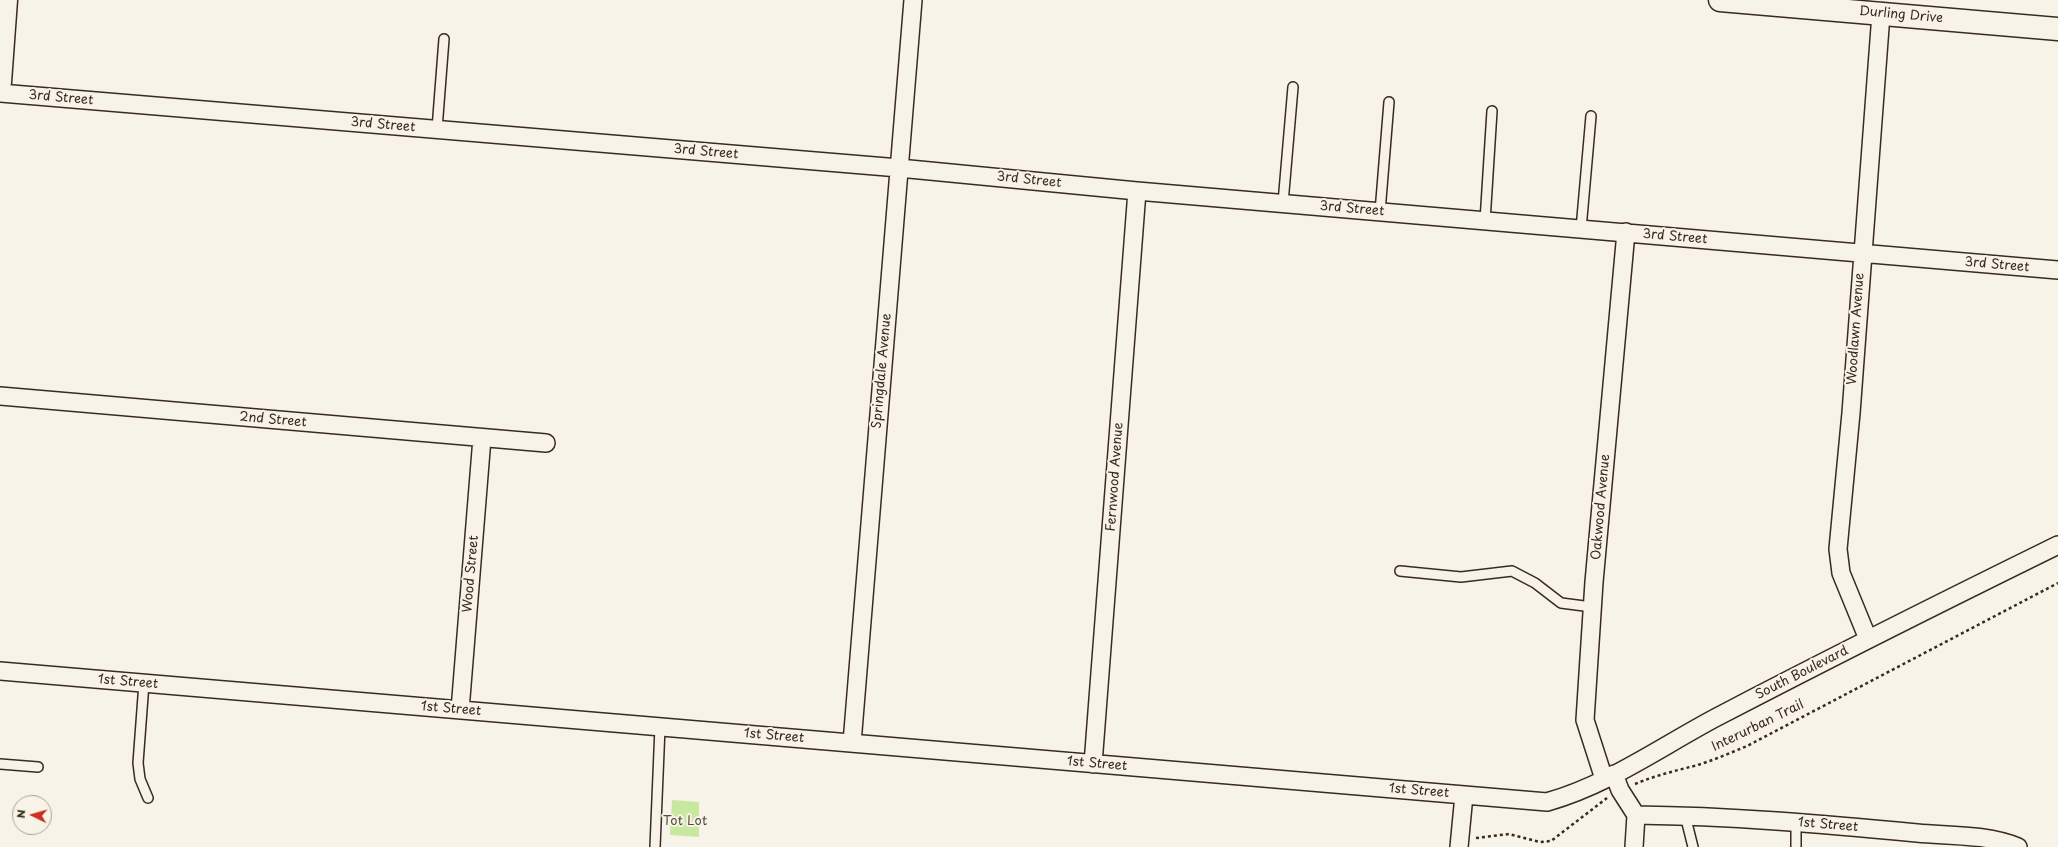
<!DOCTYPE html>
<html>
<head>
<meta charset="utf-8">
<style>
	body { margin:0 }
	#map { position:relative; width:2058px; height:847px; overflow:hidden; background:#f7f3e8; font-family:"Playpen Sans",sans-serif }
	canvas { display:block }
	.north { position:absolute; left:12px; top:795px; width:40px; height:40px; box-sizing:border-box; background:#f7f3e8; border:1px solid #aca397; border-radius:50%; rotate:275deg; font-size:11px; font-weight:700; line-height:16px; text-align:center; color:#3b2a1e }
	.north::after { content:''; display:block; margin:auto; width:14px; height:18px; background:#c8321e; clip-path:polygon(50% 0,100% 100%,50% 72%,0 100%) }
</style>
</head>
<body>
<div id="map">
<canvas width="2058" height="847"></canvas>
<div class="north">N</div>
</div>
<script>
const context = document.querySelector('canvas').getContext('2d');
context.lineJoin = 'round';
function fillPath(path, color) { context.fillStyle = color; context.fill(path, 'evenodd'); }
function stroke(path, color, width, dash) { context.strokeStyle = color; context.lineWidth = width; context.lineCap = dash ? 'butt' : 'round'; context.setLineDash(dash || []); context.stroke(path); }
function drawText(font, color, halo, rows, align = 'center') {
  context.font = font + ' "Playpen Sans",sans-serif'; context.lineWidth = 4; context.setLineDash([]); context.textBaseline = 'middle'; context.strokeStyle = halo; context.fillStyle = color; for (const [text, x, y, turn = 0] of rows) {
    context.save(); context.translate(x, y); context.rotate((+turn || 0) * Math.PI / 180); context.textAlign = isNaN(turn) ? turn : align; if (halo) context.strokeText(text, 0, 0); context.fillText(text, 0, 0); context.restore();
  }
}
fillPath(new Path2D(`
	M672,800L699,802V837L670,835Z`), '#c8e8a0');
const service = new Path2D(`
	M437,129L444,39
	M1283,203L1293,87
	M1380,212L1389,102
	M1485,221L1492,111
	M1581,229L1591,116
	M1400,571L1461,577L1512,571L1535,583L1561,603L1592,607
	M144,683L138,763L140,779L148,798
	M0,764L38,767
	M1685,815L1693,847
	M655,847L660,727
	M1796,847V822`);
const minor = new Path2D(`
	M0,93L899,168L1137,191L2058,270
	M0,396L546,443
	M1868,639L1841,573L1838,549L1851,413L1881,14
	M0,671L1547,802C1608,785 1662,746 1717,717C1830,658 1944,601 2058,545
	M460,710L482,438
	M852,743L913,0
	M1093,764L1137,191
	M1614,774L1620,790L1636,815L1634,847
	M1604,779L1585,720L1594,582L1626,232
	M1636,815C1730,816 1823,824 1917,833C1949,836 1987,834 2018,847
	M1459,847L1464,795`);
const tertiary = new Path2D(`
	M1720,0L2058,29`);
const secondary = new Path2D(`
	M0,82L6,0`);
stroke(service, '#3b2a1e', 12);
stroke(minor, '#3b2a1e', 20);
stroke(tertiary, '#3b2a1e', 25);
stroke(secondary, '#3b2a1e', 25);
stroke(new Path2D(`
	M1635,784C1654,776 1674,771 1694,766C1712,761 1730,753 1747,746L2058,583
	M1476,838L1509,834L1540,842L1551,841L1607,798`), '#3b2a1e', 2.5, [3, 3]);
stroke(service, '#f7f3e8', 9);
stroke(minor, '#f7f3e8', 17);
stroke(tertiary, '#f7f3e8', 22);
stroke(secondary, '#f7f3e8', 22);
drawText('13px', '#3b2a1e', '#f7f3e8', [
	["Durling Drive",1901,15,5],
	["3rd Street",61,98,5],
	["3rd Street",383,125,5],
	["3rd Street",706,152,5],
	["3rd Street",1029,180,6],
	["3rd Street",1352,209,5],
	["3rd Street",1675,237,5],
	["3rd Street",1997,265,5],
	["Woodlawn Avenue",1856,329,-86],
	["Springdale Avenue",882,371,-85],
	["2nd Street",273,420,5],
	["Fernwood Avenue",1115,477,-86],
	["Oakwood Avenue",1601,507,-85],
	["Wood Street",471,574,-85],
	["South Boulevard",1802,673,-27],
	["1st Street",128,682,5],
	["1st Street",451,709,5],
	["Interurban Trail",1758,726,-26],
	["1st Street",774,736,5],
	["1st Street",1097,764,5],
	["1st Street",1419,791,5],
	["1st Street",1828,825,5]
]);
drawText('13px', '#575038', '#f7f3e8', [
	["Tot Lot",685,821]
]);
</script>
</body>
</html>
